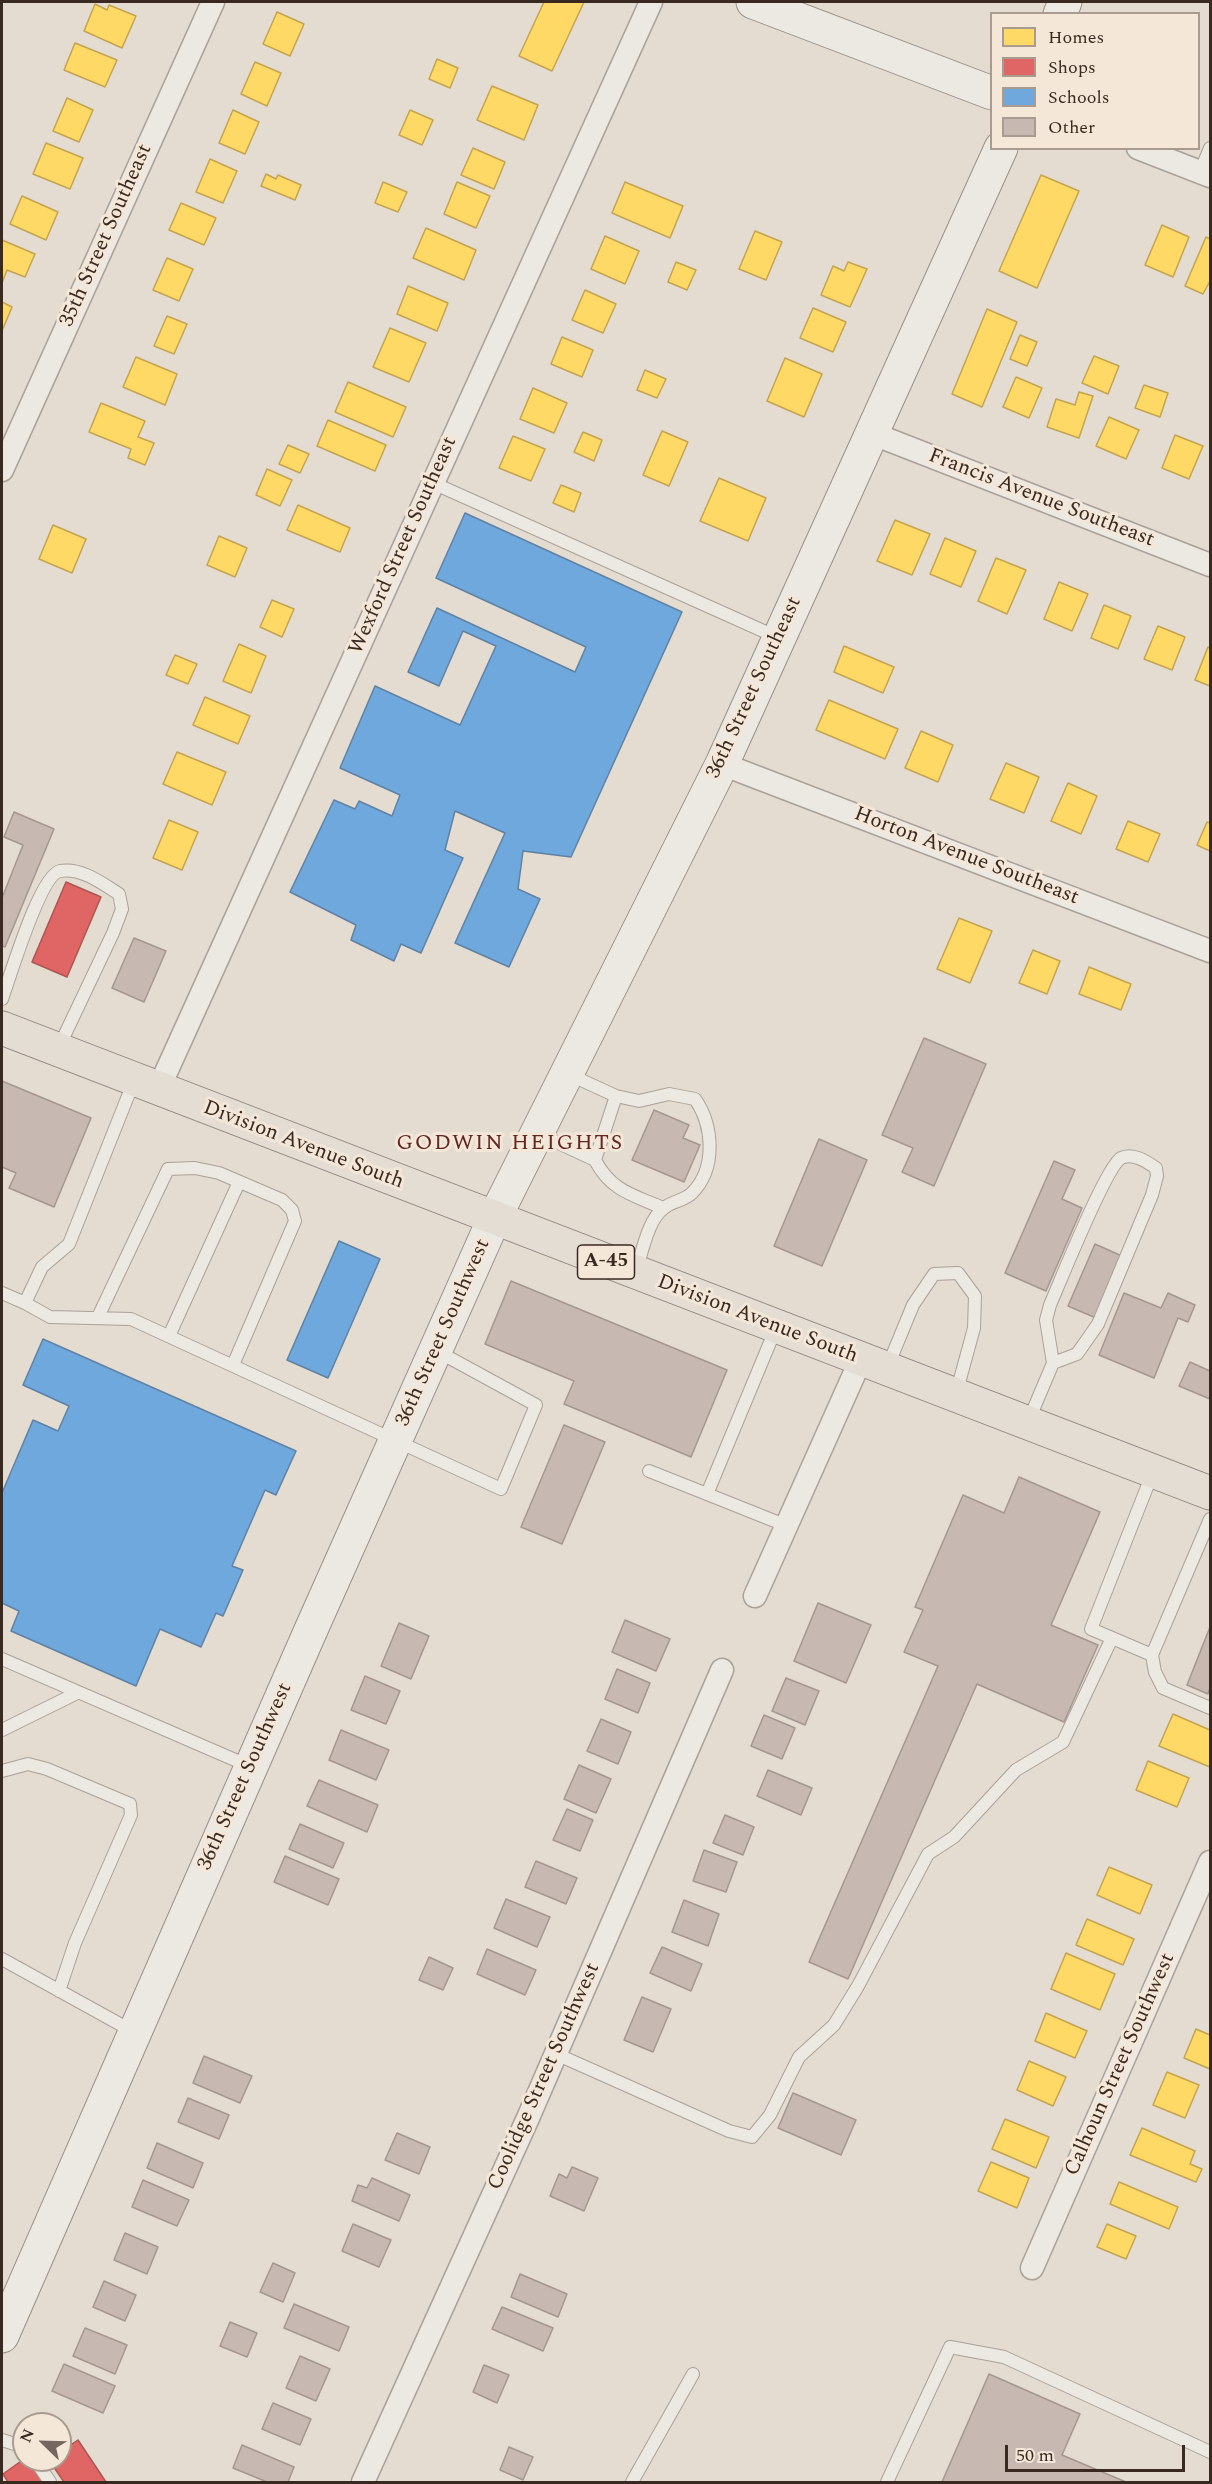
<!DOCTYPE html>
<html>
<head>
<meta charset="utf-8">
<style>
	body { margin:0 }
	#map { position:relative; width:1212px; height:2484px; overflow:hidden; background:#e4dbd1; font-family:Spectral,serif }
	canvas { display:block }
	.frame { position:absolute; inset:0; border:3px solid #392921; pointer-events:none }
	.legend { position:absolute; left:990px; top:12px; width:210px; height:138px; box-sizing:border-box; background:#f4e7d8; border:2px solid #a99b8f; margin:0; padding:8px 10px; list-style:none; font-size:18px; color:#392921 }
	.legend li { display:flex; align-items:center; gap:12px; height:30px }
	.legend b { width:30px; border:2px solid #a99b8f }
	.north { position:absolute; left:12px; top:2412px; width:60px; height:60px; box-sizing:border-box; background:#f4e7d8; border:2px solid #a99b8f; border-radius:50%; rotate:293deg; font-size:16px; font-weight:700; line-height:24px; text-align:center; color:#392921 }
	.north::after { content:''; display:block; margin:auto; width:21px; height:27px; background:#75675f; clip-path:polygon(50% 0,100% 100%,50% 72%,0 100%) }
	.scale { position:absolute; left:1005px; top:2445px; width:180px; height:27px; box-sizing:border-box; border:3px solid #392921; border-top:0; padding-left:8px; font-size:18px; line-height:21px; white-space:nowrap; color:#392921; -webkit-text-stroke:4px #f4e7d8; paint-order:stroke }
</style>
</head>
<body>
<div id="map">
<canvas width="1212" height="2484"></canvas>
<div class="frame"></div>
<ul class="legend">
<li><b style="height:16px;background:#ffd966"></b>Homes</li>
<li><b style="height:16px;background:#e06666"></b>Shops</li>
<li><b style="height:16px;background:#6fa8dc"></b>Schools</li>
<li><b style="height:16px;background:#c7b9b2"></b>Other</li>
</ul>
<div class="north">N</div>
<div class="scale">50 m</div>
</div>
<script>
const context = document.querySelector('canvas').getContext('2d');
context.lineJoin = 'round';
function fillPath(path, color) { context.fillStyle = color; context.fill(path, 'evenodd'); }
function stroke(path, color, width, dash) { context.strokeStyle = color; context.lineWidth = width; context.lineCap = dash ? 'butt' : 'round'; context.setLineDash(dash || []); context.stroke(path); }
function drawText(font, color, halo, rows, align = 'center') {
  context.font = font + ' Spectral,serif'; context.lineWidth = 6; context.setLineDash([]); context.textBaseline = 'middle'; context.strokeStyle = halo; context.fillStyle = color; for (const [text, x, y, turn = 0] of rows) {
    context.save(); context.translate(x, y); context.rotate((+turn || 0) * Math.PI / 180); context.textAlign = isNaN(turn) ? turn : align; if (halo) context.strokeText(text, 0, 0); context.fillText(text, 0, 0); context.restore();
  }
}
const homes = new Path2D(`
	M544,2H584L552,71L519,56Z
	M95,4L107,10L109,5L136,16L122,48L84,31Z
	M277,12L304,24L290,56L263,44Z
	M75,43L117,60L105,87L64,70Z
	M437,59L458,68L450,88L429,79Z
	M255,62L281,73L267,106L241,94Z
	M492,86L538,105L524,140L477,120Z
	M67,98L93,110L79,142L53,131Z
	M233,110L259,122L245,154L219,143Z
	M410,110L433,120L422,145L399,135Z
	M46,143L83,158L70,189L33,174Z
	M473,148L505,162L494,189L461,175Z
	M210,159L237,171L223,203L196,192Z
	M266,174L276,179L278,175L301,185L295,200L261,186Z
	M1041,175L1079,191L1037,288L999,271Z
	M383,182L407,192L398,212L375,203Z
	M457,182L490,196L476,228L444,214Z
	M625,182L683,206L670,238L612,213Z
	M22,196L58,212L46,240L10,224Z
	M181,203L216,218L204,245L169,230Z
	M1162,225L1189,237L1173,277L1145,265Z
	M426,228L476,250L464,280L413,258Z
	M755,231L782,242L766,280L739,269Z
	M605,236L639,251L625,284L591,269Z
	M1206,237L1210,239V281L1203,294L1185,286Z
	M2,240L35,254L25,277L7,270L2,283Z
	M167,258L193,269L179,301L153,290Z
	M676,262L696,270L687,290L668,282Z
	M848,262L867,269L850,307L821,295L833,266L844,271Z
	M408,286L448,303L437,331L397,314Z
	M585,290L616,304L603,333L572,320Z
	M2,302L12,307L2,331Z
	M813,308L846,322L833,352L800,338Z
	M987,309L1017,322L982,407L952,394Z
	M167,316L187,324L174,354L154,346Z
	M390,328L426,343L409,382L373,367Z
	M1020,335L1037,342L1027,366L1010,359Z
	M562,337L593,350L582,377L551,364Z
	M1094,356L1119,366L1108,394L1082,383Z
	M136,357L177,374L165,405L123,387Z
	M785,358L822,374L804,417L767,401Z
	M645,370L666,379L657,398L637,390Z
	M1016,377L1042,388L1029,418L1003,407Z
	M348,382L406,407L393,437L335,412Z
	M1144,385L1168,393L1160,417L1135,408Z
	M533,388L567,403L554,433L520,419Z
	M1079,392L1093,396L1079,438L1047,427L1056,399L1075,405Z
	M101,403L145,421L138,437L154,443L145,465L128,458L131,449L89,432Z
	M1109,417L1139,430L1126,459L1096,446Z
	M328,420L386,445L375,471L317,446Z
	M662,431L688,442L669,486L643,475Z
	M583,432L602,440L594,461L574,452Z
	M1175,435L1203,446L1189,479L1162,468Z
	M513,436L545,449L531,481L499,468Z
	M288,445L309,454L300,473L279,464Z
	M267,469L292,480L280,506L256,495Z
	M719,478L766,498L748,541L700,521Z
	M561,485L581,493L574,512L553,503Z
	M298,505L350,528L340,552L287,530Z
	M895,520L930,534L912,575L877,561Z
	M53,525L86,539L72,573L39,559Z
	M219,536L247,548L235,577L207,565Z
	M945,538L976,551L961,587L930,574Z
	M996,558L1026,570L1007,614L978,601Z
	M1059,582L1088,594L1072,631L1044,619Z
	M272,600L294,609L282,637L260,627Z
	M1104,605L1131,616L1118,649L1091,638Z
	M1158,626L1185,637L1172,670L1144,659Z
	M239,644L266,656L251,693L223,681Z
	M844,646L894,667L883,693L834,672Z
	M1208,647L1210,648V686L1195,680Z
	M175,655L197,664L188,684L166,675Z
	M205,697L250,716L238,744L193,725Z
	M829,700L898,729L885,759L816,730Z
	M921,731L953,745L938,782L905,768Z
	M177,752L226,772L212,805L163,784Z
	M1006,763L1039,777L1024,813L990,799Z
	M1068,783L1097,796L1081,834L1051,821Z
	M169,820L198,832L182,870L153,858Z
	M1128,821L1160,834L1148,862L1116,849Z
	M1207,822L1210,823V851L1197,845Z
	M959,918L992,931L970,983L937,969Z
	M1033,950L1060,961L1047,994L1019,983Z
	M1089,967L1131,984L1121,1010L1079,994Z
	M1173,1714L1210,1730V1767L1159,1746Z
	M1148,1761L1189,1778L1177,1807L1136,1790Z
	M1109,1867L1152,1885L1140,1914L1097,1895Z
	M1087,1919L1134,1939L1123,1965L1076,1945Z
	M1066,1953L1115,1974L1100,2010L1051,1989Z
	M1046,2013L1087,2031L1075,2058L1035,2041Z
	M1196,2029L1210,2035V2069L1184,2058Z
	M1029,2061L1066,2077L1053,2106L1017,2090Z
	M1167,2072L1199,2085L1185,2118L1153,2105Z
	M1005,2119L1049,2137L1036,2168L992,2149Z
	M1142,2128L1195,2151L1190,2164L1202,2169L1196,2182L1130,2155Z
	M991,2162L1029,2178L1017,2208L978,2191Z
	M1119,2182L1178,2207L1169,2229L1110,2204Z
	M1107,2224L1136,2236L1126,2259L1097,2247Z`);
fillPath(homes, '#ffd966');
stroke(homes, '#c4a451', 1.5);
const shops = new Path2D(`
	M66,882L101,897L67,977L32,962Z
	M78,2440L106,2482H64L49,2460H60V2452Z
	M24,2459L27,2460L43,2482H8L3,2474Z`);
fillPath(shops, '#e06666');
stroke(shops, '#ae5451', 1.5);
const schools = new Path2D(`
	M465,513L682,612L571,857L523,851L518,889L540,899L509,967L455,943L505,833L455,811L445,850L463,858L421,953L401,944L394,961L351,940L356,925L290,892L334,800L355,809L359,801L392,816L400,795L340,768L375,686L460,725L496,646L463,631L439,686L408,672L437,608L575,672L586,647L436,578Z
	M339,1241L380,1259L328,1378L287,1360Z
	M43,1339L296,1451L276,1495L265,1490L232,1566L243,1570L223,1616L216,1613L201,1647L160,1629L136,1686L11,1631L19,1611L2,1603V1493L33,1420L58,1431L69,1406L23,1385Z`);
fillPath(schools, '#6fa8dc');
stroke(schools, '#5f82a4', 1.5);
const building = new Path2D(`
	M14,812L54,829L5,947L2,946V898L23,845L4,837Z
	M134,938L166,951L144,1002L112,988Z
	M924,1038L986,1064L934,1186L902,1172L913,1148L882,1135Z
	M2,1081L91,1118L54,1207L9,1188L16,1173L2,1167Z
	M654,1110L689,1125L683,1138L700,1145L684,1182L632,1160Z
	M819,1139L867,1160L822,1266L774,1246Z
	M1054,1161L1075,1170L1062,1199L1082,1208L1046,1291L1005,1273Z
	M1095,1244L1122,1256L1096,1318L1068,1306Z
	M511,1281L727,1370L691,1457L564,1404L574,1381L485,1344Z
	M1124,1293L1161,1308L1168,1293L1195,1305L1188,1322L1178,1318L1154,1378L1099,1355Z
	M1190,1362L1210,1371V1399L1179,1386Z
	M564,1425L605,1442L562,1544L521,1527Z
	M1019,1477L1100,1512L1051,1625L1098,1645L1064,1722L977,1684L848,1979L809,1962L938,1666L904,1652L923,1610L915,1607L963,1495L1004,1513Z
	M818,1603L871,1625L846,1683L794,1661Z
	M625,1620L670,1639L656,1671L612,1652Z
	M399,1623L429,1636L411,1679L381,1666Z
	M1210,1627V1687L1208,1694L1187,1685Z
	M617,1669L650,1683L638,1713L605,1699Z
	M365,1676L400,1691L386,1724L351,1710Z
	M786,1678L819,1691L805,1725L772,1711Z
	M764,1715L795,1728L782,1759L751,1746Z
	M601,1719L631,1732L618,1764L587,1751Z
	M341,1730L389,1750L376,1780L329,1760Z
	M579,1765L611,1779L596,1813L564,1799Z
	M768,1770L812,1788L801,1815L757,1796Z
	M319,1780L378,1805L367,1832L307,1806Z
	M567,1809L593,1820L580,1851L553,1840Z
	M725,1815L754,1827L743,1855L713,1843Z
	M300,1824L344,1843L333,1868L289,1849Z
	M704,1850L737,1862L726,1892L693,1881Z
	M285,1856L339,1879L328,1905L274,1882Z
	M536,1861L577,1878L566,1904L525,1887Z
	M506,1899L550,1917L537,1947L494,1928Z
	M684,1900L719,1914L708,1946L672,1932Z
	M662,1947L702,1964L691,1991L650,1973Z
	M487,1949L536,1970L525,1995L477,1974Z
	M429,1957L453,1968L443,1990L419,1980Z
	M642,1997L671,2009L653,2052L624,2040Z
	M204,2056L252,2076L240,2103L193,2083Z
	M793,2093L856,2120L841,2155L778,2128Z
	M188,2098L229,2115L219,2139L178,2122Z
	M397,2133L430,2147L419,2174L385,2160Z
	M157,2143L203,2163L193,2188L147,2168Z
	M572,2167L598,2178L584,2211L550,2196L559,2174L567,2178Z
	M372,2178L410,2195L399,2221L352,2201L358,2185L367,2188Z
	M143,2180L189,2200L177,2226L132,2207Z
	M353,2224L391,2240L379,2267L342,2251Z
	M125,2233L158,2247L147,2274L114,2260Z
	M273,2263L295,2273L283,2302L260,2292Z
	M520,2274L567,2294L558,2317L511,2297Z
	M104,2281L136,2295L125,2321L93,2307Z
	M294,2304L349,2327L339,2351L284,2328Z
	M502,2307L553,2328L543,2351L492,2329Z
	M230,2322L257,2333L247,2357L220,2346Z
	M85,2328L127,2345L115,2374L73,2356Z
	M300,2356L330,2369L316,2401L286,2388Z
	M64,2364L115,2386L103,2413L52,2391Z
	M484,2365L509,2375L497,2403L473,2392Z
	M989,2374L1080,2414L1062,2455L1126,2482H942Z
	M273,2403L311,2419L300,2445L262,2429Z
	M242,2445L294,2467L288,2482H267L233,2468Z
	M509,2447L533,2457L523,2480L500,2470Z`);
fillPath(building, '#c7b9b2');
stroke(building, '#a59790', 1.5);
const lane = new Path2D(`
	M1200,172L1210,148
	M433,483L779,638
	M2,999C10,977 40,875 60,871C81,867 103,884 119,894L122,909L113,933L58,1049
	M568,1074L616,1096L639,1101L669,1094L695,1099C713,1125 717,1168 692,1193C684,1201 672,1201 664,1208C648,1219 642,1253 636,1271
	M616,1096L595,1160C611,1191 633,1195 663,1208
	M539,1134L595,1160
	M2,1293L25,1303L50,1317L131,1319L501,1489L536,1405L437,1351
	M25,1303L42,1267L69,1244L134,1081
	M98,1317L168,1169L195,1168L219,1173L282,1200L292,1210L295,1221L233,1365
	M776,1328L707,1494L787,1526
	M169,1336L239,1182
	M887,1368L913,1305L934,1274L958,1273L975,1296L974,1328L956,1394
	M1028,1422L1053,1363L1046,1320L1050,1305C1060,1282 1106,1167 1121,1158C1133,1152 1147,1162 1156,1168L1157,1176L1152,1195L1098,1324L1077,1354L1053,1363
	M649,1471L707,1494
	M1153,1472L1091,1629L1152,1655L1210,1519
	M1152,1655L1155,1672L1163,1688L1210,1708
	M2,1659L249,1766
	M2,1730L77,1693
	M2,1771L28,1764L47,1769L130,1804L131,1815L75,1943L59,1991
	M2,1959L134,2032
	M556,2054L729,2131L752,2137L770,2115L799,2057L834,2025L858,1986L928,1854L954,1837L1016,1770L1063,1742L1112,1638
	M2,2440L24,2447
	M35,2460L50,2482
	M632,2482L693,2374
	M887,2482L950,2347L1004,2357L1210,2452`);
const street = new Path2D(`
	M1138,148L1210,176
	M871,433L1210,565
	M2,470L213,2
	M722,764L1210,951
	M158,1090L651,2
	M755,1596L861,1359
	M1032,2268L1210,1862
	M363,2482L528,2118L722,1670`);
const secondary = new Path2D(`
	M753,2L992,93
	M1060,14L1065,2
	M2,2336L310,1632L494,1219L722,764L1001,148`);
const primary = new Path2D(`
	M2,1028L1210,1493`);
stroke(lane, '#aaa199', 14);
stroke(street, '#aaa199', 25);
stroke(secondary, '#999089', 35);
stroke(primary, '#8f8680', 35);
stroke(lane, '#ece8e2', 12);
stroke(street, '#ece8e2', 22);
stroke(secondary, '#ece8e2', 33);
stroke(primary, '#e4ddd4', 33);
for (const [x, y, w] of [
	[606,1262,57]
]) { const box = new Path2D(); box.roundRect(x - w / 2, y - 17, w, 34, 4.5); context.fillStyle = '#f4e7d8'; context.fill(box); stroke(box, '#392921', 1.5); }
drawText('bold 20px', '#392921', null, [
	["A-45",606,1262]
]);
drawText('21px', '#392921', '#f4e7d8', [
	["35th Street Southeast",107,236,-66],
	["Francis Avenue Southeast",1041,499,21],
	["Wexford Street Southeast",404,546,-66],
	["36th Street Southeast",755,688,-65],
	["Horton Avenue Southeast",966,857,21],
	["Division Avenue South",303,1146,21],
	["Division Avenue South",757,1320,21],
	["36th Street Southwest",444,1333,-66],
	["36th Street Southwest",246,1777,-66],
	["Calhoun Street Southwest",1121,2065,-66],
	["Coolidge Street Southwest",545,2077,-66]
]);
context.letterSpacing = '1.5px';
drawText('22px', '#622623', '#f4e7d8', [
	["GODWIN HEIGHTS",510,1145]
]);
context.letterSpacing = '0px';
</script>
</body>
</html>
